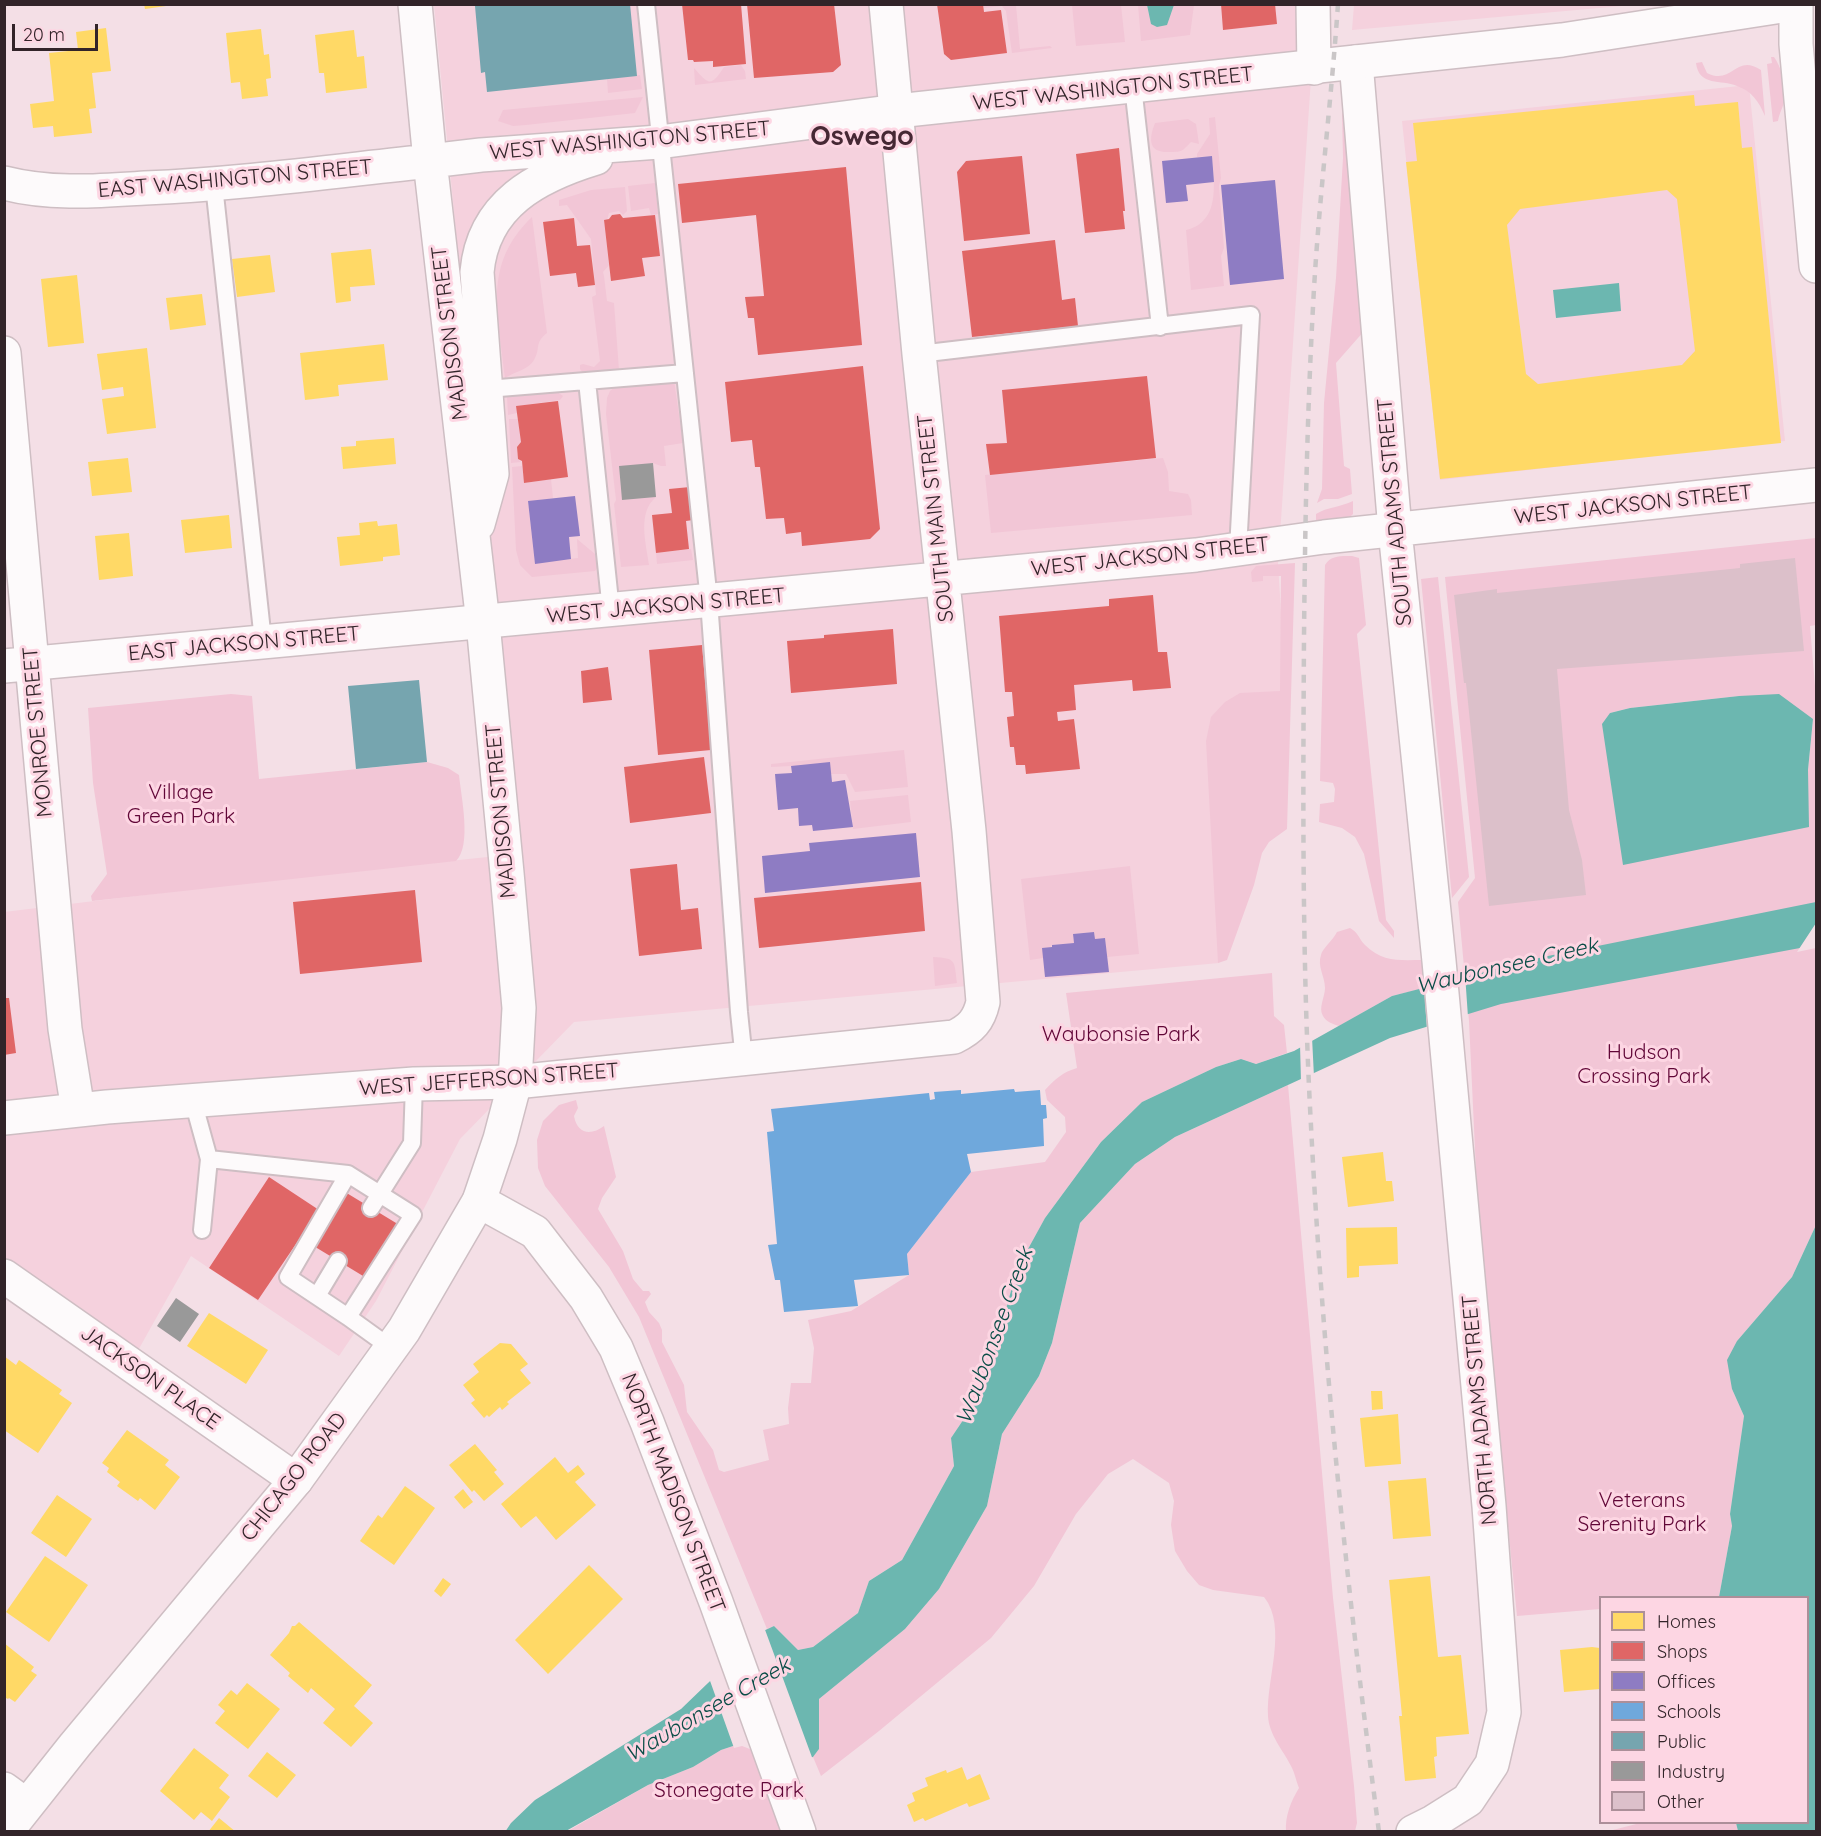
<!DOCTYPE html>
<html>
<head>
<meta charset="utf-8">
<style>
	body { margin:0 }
	#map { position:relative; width:1821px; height:1836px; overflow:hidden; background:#f4dfe6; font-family:Quicksand,sans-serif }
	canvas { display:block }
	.frame { position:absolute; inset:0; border:6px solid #322429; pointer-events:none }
	.legend { position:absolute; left:1599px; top:1596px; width:210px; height:228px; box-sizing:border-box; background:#fdd6e3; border:2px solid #ac8f99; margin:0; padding:8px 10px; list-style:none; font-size:18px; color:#322429 }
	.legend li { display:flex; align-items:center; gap:12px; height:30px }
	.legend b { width:30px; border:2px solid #ac8f99 }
	.scale { position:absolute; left:12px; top:24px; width:86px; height:27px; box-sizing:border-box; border:3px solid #322429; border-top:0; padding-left:8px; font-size:18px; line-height:21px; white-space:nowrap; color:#322429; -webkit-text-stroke:4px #fdd6e3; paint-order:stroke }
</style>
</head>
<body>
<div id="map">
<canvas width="1821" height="1836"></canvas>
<div class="frame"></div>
<ul class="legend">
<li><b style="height:16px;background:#ffd966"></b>Homes</li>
<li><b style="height:16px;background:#e06666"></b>Shops</li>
<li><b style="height:16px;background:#8e7cc3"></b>Offices</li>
<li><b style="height:16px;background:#6fa8dc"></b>Schools</li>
<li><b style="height:16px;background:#76a5af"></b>Public</li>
<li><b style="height:16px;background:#999"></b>Industry</li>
<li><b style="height:16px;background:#dcc0ca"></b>Other</li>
</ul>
<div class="scale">20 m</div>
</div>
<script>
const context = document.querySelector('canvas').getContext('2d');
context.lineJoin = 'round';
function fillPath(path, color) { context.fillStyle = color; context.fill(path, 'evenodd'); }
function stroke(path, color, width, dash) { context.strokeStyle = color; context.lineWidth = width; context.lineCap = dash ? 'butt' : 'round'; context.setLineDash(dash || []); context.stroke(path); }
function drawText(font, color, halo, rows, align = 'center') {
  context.font = font + ' Quicksand,sans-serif'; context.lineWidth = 6; context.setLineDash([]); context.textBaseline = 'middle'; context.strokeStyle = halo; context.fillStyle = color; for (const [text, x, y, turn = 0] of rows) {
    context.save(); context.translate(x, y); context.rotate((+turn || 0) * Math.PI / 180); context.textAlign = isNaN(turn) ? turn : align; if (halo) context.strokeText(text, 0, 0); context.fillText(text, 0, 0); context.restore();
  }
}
fillPath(new Path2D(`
	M434,5H1316L1278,564L1286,691L1219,963L574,1022L460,1139L376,1301L339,1356L191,1256L136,1354L5,1266L4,912L259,881L516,854Z
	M1354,5V4L1633,5L1352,30Z
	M1749,85L1785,441L1440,480L1402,121Z`), '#f5d1dd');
fillPath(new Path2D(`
	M983,5H1016L1020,49L1050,46L1052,48L1012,53L1006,11L1002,6L984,8Z
	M1072,5H1121L1125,42L1076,46Z
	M1138,5H1147L1149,15L1171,14L1174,5H1194L1190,35L1141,41Z
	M1771,57H1774C1781,67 1787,85 1785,98C1784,106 1779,113 1778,121L1773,122L1767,64L1772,63Z
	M1702,62L1707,73C1733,86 1735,53 1761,70L1765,116C1759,102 1752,91 1737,86C1721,79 1699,87 1696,63Z
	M741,65L745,71L746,79L695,85L694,68C709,85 711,87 724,67Z
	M640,75L642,89L608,93L607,79Z
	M643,97L635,113L526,125L513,126L498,121L503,110Z
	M1342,112L1349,125L1365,330L1336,363L1344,466L1350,469L1352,494L1338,499H1324L1317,503L1322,489L1324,403L1336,278L1343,158Z
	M1215,117L1221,178L1219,186L1224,248L1221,256L1224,286L1191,290L1186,230C1221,222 1214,183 1212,156L1197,157V154L1210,134L1209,118Z
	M1188,119L1196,124L1199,144L1191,142C1189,144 1187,146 1184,149C1181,152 1175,152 1170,152C1149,153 1148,141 1155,123Z
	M655,183L658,214L651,215L649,208L631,211L628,186Z
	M625,187L627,211L623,215L619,211L609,213L607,220H604L609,265L603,272L604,276L607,301L614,303L619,370L583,373L580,369V365L583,364L594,367L600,361L592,297L596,295L591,239L567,205L559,206V200L591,190Z
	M532,217L547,333C534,343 541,348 534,360C528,370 514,372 505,378C499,316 481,266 532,217Z
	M674,380L683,443L664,446L666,466H661L653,463L619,467L622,500L656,497C637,513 646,543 649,565L621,567L614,504L616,500L606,414L607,398L610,391L615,387Z
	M557,392L563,396L560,400L517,406V413L508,415L507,396Z
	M509,419H518L521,442L517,448L518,459L521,462L511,463Z
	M1163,458L1168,472L1169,491L1188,494L1191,500L1192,515L991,533L985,475Z
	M522,466L525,483L551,479L553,498L528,502L535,563L578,558L577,539L595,554L597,568L595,571L532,577L520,565L516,550L512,467Z
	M1353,501V514L1350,517L1316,522V514C1327,507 1341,507 1353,501Z
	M1816,538V625L1810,626L1816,698V1225L1792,1277L1737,1341L1732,1389L1744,1416L1730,1514L1732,1526L1719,1597L1600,1598V1609L1517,1616L1479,1235L1469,1021L1458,902L1475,878L1445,577ZM1739,696L1813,719L1808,770L1610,713L1630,708Z
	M691,549L693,560L657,564L656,553Z
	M1352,556L1359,558L1366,625L1357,634L1386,920L1394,931V938L1379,921L1364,854L1355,837L1342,828L1319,822L1320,804L1334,802L1335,789L1333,783L1320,781L1325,565C1331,555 1341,556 1352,556Z
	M1295,563L1287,829L1269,842L1262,853L1254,885L1227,960L1218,963L1206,741L1211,717L1225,702L1240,693L1280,691L1281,576H1263V581L1252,582L1251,572L1256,566Z
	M1438,577L1469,877L1452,898L1421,579Z
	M231,694L252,696L259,779L427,762L448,768L459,775C461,796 472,846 456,861L92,901L91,896L107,874L93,783L88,708Z
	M904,750L908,787L855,792L846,774H831L791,766L771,767V764Z
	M908,795L911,822L853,829L850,801Z
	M1130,866L1139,954L1107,957L1105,938L1095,939L1094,932L1073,934L1074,943L1052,945L1043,958L1030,960L1021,879Z
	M1350,928C1358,932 1359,939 1365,945C1383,963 1401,960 1424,960L1425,988L1392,996L1339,1026C1333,1024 1326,1022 1323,1016C1318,1008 1325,997 1325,988C1325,976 1317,967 1321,955C1322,949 1333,940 1337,932Z
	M933,957C957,958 954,961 957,983L935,986Z
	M1272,973L1274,1016L1284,1025L1287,1053L1256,1064L1241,1059L1216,1067L1142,1102L1101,1142L1045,1218L1017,1269L984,1389L951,1438L954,1466L902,1560L869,1581L858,1613L813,1647L798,1650L774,1626L767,1629L639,1317L609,1267L545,1186L538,1168L537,1140L543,1121L559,1105L576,1100L578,1108L574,1116C577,1134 591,1136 604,1126L616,1177L602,1198L598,1209L623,1251L633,1279L643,1291H649L651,1294L645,1302L649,1312L659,1323L662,1330V1342L684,1385L687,1412L713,1450L719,1470L724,1472L769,1460L763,1430L789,1424L788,1408L791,1383H811L814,1348L808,1320L851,1311L909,1275L907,1254L971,1172L1045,1162L1066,1132L1065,1117L1047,1100L1045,1090C1055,1079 1063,1072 1077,1068L1066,993Z
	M1288,1085L1333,1598L1354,1786L1357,1823L1355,1831H1286C1285,1816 1291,1801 1299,1788C1296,1781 1295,1773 1291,1766C1283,1750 1269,1735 1268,1716C1266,1679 1288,1627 1264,1597L1213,1590L1199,1585L1187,1571L1175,1551L1171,1525L1174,1501L1169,1483L1133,1459L1108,1474L1076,1514L1034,1586L991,1638L879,1731L821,1776L813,1757L819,1749V1699L905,1629L939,1589L987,1506L1002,1434L1039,1376L1052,1343L1080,1223L1135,1164L1175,1137Z
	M742,1743L756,1748L787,1832H566L648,1785L693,1767L721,1750Z
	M1644,1822L1736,1823L1738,1831H1609Z`), '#f2c6d6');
fillPath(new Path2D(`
	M1147,5H1174L1167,25L1157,27L1151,24Z
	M1619,283L1621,311L1556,318L1553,290Z
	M1779,694L1813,719L1808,770L1809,827L1623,865L1602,724L1610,713L1630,708L1739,696Z
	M1816,902V945L1501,1004L1390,1038L1175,1137L1135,1164L1080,1223L1052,1343L1039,1376L1002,1434L987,1506L939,1589L905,1629L819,1699V1749L813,1757L781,1765L742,1743L721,1750L693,1767L648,1785L566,1831L505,1832L511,1823L535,1800L681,1709L761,1632L774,1626L798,1650L813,1647L858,1613L869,1581L902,1560L954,1466L951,1438L984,1389L1017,1269L1045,1218L1101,1142L1142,1102L1216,1067L1241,1059L1256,1064L1294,1051L1392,996L1543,957Z
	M1816,1225V1831H1738L1736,1823L1808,1822V1598L1719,1597L1732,1526L1730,1514L1744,1416L1732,1389L1727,1360L1737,1341L1792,1277Z`), '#6cb7b0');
fillPath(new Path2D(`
	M1816,923V948L1797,952Z
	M1465,974L1468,1017L1427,1030L1424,985Z
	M1312,1037L1314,1077L1301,1082L1300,1044Z
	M764,1627L813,1760L781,1768L755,1751L742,1746L734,1748L709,1678L759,1630Z`), '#f4dfe6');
fillPath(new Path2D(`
	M144,4H166V6L145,9Z
	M106,28L111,71L92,73L96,108L89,109L92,133L54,137L53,126L33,128L30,104L54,101L49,53L78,50L76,32Z
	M261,29L264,55L269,54L271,78L266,79L268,96L242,99L240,82L231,83L226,33Z
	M354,30L357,57L364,56L367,88L326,93L324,73H319L315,35Z
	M1694,95L1695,106L1738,102L1742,148L1752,147L1781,443L1440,479L1406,162L1417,161L1413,123ZM1667,190L1677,199L1695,351L1682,365L1538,384L1526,374L1507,225L1520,209Z
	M371,249L375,285L350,287L351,301L336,303L331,253Z
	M270,255L275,292L237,297L232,259Z
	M77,275L84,343L48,347L41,279Z
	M202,294L206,325L170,330L166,298Z
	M384,344L388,380L338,385L339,396L305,400L300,353Z
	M147,348L156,428L107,434L102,399L124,396L123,387L102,390L97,354Z
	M394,438L396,464L343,469L341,447L356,446V441Z
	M128,458L132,492L92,496L88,462Z
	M229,515L232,548L185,553L181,520Z
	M377,521L378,526L397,524L400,555L383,557V561L340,566L337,537L360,535L359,523Z
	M129,533L133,576L99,580L95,536Z
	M1383,1152L1386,1181H1392L1394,1201L1348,1207L1342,1157Z
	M1397,1227L1398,1264L1359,1266V1277L1347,1278L1346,1228Z
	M209,1313L268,1350L246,1384L187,1346Z
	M500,1343L511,1344L528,1364L520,1370L531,1383L507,1402L509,1404L502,1410L500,1407L489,1417L487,1415L484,1418L471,1403L475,1400L463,1385L479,1372L473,1364Z
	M4,1356L16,1365L19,1360L62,1390L59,1394L72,1403L38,1453L4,1430Z
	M1371,1391H1382L1383,1409L1372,1410Z
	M1398,1414L1401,1464L1365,1467L1360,1418Z
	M127,1430L169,1460L165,1465L180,1477L155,1510L140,1498L138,1501L117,1486L120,1482L107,1472L109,1468L102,1463Z
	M475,1444L497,1470L494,1472L504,1484L484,1501L474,1490L472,1492L449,1465Z
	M555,1457L568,1473L578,1465L585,1474L575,1482L596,1505L556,1540L536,1516L521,1528L501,1504Z
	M1426,1478L1431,1536L1393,1539L1388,1481Z
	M405,1486L435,1508L394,1565L360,1541L378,1515L382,1518Z
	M463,1489L473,1502L464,1509L454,1497Z
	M57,1495L92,1519L66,1557L31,1533Z
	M45,1556L88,1585L49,1642L6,1612Z
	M589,1565L623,1599L548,1674L515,1640Z
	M1430,1576L1438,1657L1461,1655L1469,1734L1436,1737L1437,1756L1434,1757L1436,1778L1405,1781L1399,1716H1402L1389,1580Z
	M443,1578L451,1584L441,1597L434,1591Z
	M299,1622L372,1685L354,1706L373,1723L351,1747L323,1723L335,1709L311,1688L308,1693L288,1676L290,1673L270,1655L289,1633L292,1626H295Z
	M4,1643L34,1667L31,1671L37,1675L15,1702L9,1698L8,1699L4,1697Z
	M1592,1647L1600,1648V1689L1564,1692L1560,1650Z
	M247,1683L280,1709L248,1749L215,1723L225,1711L218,1705L231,1690L237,1695Z
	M194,1748L229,1775L219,1788L230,1797L212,1821L201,1812L194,1820L160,1791Z
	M267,1752L296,1775L277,1798L248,1776Z
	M962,1767L967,1780L980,1774L990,1799L969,1807L967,1803L925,1821L923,1818L914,1822L907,1805L915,1801L912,1793L928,1786L925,1778L946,1770L947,1773Z
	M219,1818L236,1832H208Z`), '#ffd966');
fillPath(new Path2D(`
	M682,4H741L746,64L713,67V61L694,62L693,60H688Z
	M747,4H834L841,65L833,72L754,78Z
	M937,4H983L984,12L1001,10L1007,53L951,60L944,54Z
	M1221,4H1275L1277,24L1223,30Z
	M1119,148L1125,211H1123L1125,229L1085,233L1076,154Z
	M1022,156L1030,234L964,241L957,172L966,161Z
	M846,167L862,345L758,355L754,318H748L745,297L764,296L756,215L682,223L678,184Z
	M620,214L623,218L655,215L660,256L642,258L645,276L611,281L604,220L609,219L612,215Z
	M574,218L577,246L590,245L595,285L578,287L576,273L550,276L543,222Z
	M1055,240L1062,300L1075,298L1078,326L972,337L962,251Z
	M863,366L880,529L870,539L802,546L801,532L786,534L784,518L766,519L760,467H755L752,440L731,442L725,382Z
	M1147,376L1156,458L990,475L986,444L1007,443L1002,390Z
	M558,401L568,477L524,483L522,461L518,459L517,447L521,442L516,406Z
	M690,487L693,520L686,521L689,549L656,553L652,515L672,513L669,489Z
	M1153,595L1158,652H1167L1171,688L1133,691L1132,680L1074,685L1076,710L1057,712L1058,721L1074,719L1080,769L1026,774L1025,765H1016L1014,747H1010L1007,717L1014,716L1012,692H1005L999,616L1109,606V599Z
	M893,629L897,684L791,693L787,641L824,638V635Z
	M702,645L711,750L658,755L649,650Z
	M608,667L612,700L583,703L581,671Z
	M704,757L711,813L630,823L624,767Z
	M677,864L681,910L698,908L702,949L639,956L630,869Z
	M921,882L925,931L759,948L754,898Z
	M415,890L422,962L300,974L293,902Z
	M4,998H9L16,1053L4,1055Z
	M269,1177L319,1210L258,1300L209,1268Z
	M345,1192L401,1226L368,1279L312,1245Z`), '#e06666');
fillPath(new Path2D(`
	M1212,156L1214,182L1186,185L1188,201L1166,203L1162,161Z
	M1275,180L1284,279L1230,285L1221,185Z
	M575,496L580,536L569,537L571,559L535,564L528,501Z
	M830,762L832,782L845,780L853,827L813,831L812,825L799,826L798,808L778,810L775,774L792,773L791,766Z
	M916,833L920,877L765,893L762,856L810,851L809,843Z
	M1094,932L1095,939L1105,938L1109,972L1045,977L1042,948L1052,947V945L1074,943L1073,934Z`), '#8e7cc3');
fillPath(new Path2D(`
	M1014,1089L1015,1092L1040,1090L1041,1105H1046L1047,1118L1043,1119L1044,1146L967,1154L971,1172L907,1254L909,1275L854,1280L858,1306L784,1312L780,1280H775L768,1245L777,1244L767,1132L774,1131L771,1109L929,1093L930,1100L935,1099L934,1092L961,1090V1094Z`), '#6fa8dc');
fillPath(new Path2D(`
	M491,4H630L637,76L487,92L485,72L481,73L475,6Z
	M419,680L427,762L356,769L348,686Z`), '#76a5af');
fillPath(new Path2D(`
	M653,463L656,497L622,500L619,466Z
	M176,1298L199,1314L180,1342L157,1326Z`), '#999');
fillPath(new Path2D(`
	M1795,558L1804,651L1557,669L1569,810L1582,860L1586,895L1489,906L1466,683H1464L1454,595L1497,589V593L1740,568V564Z`), '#dcc0ca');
const service = new Path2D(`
	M646,4L709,601L739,1012L744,1060
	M1133,86L1160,327
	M214,185L263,641
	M919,354L1251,315L1238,549
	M587,381L611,611
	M487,389L685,373
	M193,1101L209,1159
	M348,1174L288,1277L348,1317L391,1348
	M371,1208L412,1143L414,1084
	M202,1230L209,1159L348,1174L413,1215L348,1317
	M317,1296L338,1261`);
const minor = new Path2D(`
	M1313,4L1314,68
	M1796,4V44L1816,266
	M1356,62L1395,530L1439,961L1489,1506L1504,1712L1492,1764L1468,1800L1433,1822L1413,1832
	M4,353L65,1029L78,1110
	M4,666L1196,555L1324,537L1816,485
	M4,1118L107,1107L414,1084L515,1082L954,1037C971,1029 979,1020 983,1002L969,831L919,354L886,4
	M4,1276L296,1480
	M4,1789L26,1805`);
const tertiary = new Path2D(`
	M4,183C51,195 97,191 145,188C240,184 335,171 430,161L415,4
	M479,1201L535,1232L586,1298L616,1348L647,1422L716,1602L799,1832`);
const secondary = new Path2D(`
	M478,524L492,474L477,272C483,204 537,176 596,158
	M6,1832L75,1745L296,1480L404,1330L479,1201L500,1139L515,1082L519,1008L507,873L483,623L430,161L481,155L659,142L897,111L1562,40L1795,4`);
stroke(service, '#cebec3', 20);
stroke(minor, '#cebec3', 36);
stroke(tertiary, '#cebec3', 36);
stroke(secondary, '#cebec3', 36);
stroke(service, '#fdfafb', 16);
stroke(minor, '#fdfafb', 33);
stroke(tertiary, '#fdfafb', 33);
stroke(secondary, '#fdfafb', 33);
stroke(new Path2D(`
	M1338,4C1331,105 1318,206 1313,307C1307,417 1305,528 1304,638C1303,801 1302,964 1311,1126C1323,1362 1348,1597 1379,1832`), '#cac6c7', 4.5, [8, 8]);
drawText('21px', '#322429', '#fdd6e3', [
	["WEST WASHINGTON STREET",1113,89,-6],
	["WEST WASHINGTON STREET",630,141,-5],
	["EAST WASHINGTON STREET",235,179,-5],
	["MADISON STREET",450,333,-97],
	["WEST JACKSON STREET",1633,505,-6],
	["SOUTH ADAMS STREET",1395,512,-95],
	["SOUTH MAIN STREET",936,518,-96],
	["WEST JACKSON STREET",1150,557,-6],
	["WEST JACKSON STREET",666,606,-5],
	["EAST JACKSON STREET",244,644,-5],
	["MONROE STREET",38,732,-95],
	["MADISON STREET",501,811,-95],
	["WEST JEFFERSON STREET",489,1080,-4],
	["JACKSON PLACE",150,1378,35],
	["NORTH ADAMS STREET",1480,1410,-95],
	["CHICAGO ROAD",294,1477,-52],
	["NORTH MADISON STREET",673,1493,69]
]);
drawText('21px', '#610637', '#fdd6e3', [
	["Village",181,793],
	["Green Park",181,817],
	["Waubonsie Park",1121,1035],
	["Hudson",1644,1053],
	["Crossing Park",1644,1077],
	["Veterans",1642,1501],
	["Serenity Park",1642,1525],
	["Stonegate Park",729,1791]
]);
drawText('italic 22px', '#0a4d47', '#fdd6e3', [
	["Waubonsee Creek",1507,966,-13],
	["Waubonsee Creek",995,1336,-70],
	["Waubonsee Creek",708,1710,-30]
]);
drawText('bold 27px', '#462834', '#fdd6e3', [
	["Oswego",862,137]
]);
</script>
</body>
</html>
